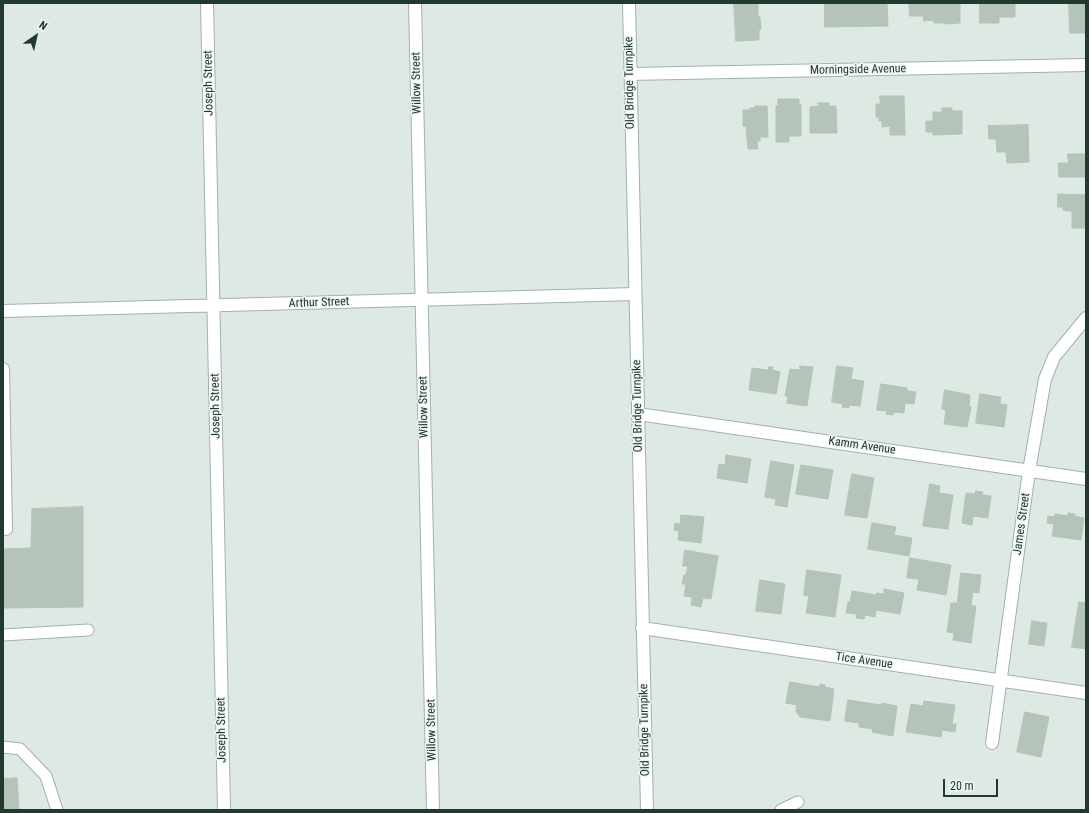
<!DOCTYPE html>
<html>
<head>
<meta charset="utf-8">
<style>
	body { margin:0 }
	#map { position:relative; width:1089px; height:813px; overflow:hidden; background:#dfe9e3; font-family:"Roboto Condensed",sans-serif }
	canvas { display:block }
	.frame { position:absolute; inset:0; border:4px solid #21392e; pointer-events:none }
	.north { position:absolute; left:16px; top:16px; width:40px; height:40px; -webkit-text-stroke:3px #eff6f1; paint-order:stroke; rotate:34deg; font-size:11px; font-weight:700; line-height:16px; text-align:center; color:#21392e }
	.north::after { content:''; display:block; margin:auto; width:14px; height:18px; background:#21392e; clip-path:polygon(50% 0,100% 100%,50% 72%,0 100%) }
	.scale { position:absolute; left:943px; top:779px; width:55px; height:18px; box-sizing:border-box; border:2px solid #21392e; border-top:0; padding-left:5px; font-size:12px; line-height:14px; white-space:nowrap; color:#21392e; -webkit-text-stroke:3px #eff6f1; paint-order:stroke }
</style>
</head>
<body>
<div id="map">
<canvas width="1089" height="813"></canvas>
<div class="frame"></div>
<div class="north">N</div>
<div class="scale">20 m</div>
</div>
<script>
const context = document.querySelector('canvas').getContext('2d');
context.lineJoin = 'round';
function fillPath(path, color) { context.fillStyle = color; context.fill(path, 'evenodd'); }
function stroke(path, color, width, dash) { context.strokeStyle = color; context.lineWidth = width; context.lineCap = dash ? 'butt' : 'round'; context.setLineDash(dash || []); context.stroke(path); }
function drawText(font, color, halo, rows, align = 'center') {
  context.font = font + ' "Roboto Condensed",sans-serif'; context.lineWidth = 3; context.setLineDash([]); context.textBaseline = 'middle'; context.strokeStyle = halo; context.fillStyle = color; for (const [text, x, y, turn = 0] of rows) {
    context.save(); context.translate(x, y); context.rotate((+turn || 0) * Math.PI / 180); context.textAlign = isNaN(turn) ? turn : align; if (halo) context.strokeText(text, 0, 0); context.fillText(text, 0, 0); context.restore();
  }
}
const building = new Path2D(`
	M734,3H758V17H760L761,29L759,30V40L736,41Z
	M825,3H887L888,26L825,27Z
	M909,3H960V23L945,24V20V23H934V20L924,21L923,16H910Z
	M980,3H1015V17H999V23H980Z
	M1069,3H1086V33H1070Z
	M880,96H904L905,135H890V126L882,127V121H879V117H876V104H880Z
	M778,99H799V104L801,105V136H789V142H776V106L778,105Z
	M818,103H829V106H836L837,133H810V107L819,106Z
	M755,106H767L768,137H760V141H757L758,149H748L746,126H743V110H750V108H755Z
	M942,108H952V111H962V134L933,135V132H926V121H933V112H942Z
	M1028,125L1029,162L1007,163L1006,152H997L996,139H989L988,126Z
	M1068,154H1086V177H1059L1058,163H1068Z
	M1058,194L1086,195V228H1072V211H1066L1065,210H1063V207H1058Z
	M800,366L813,367L807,406L787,403L788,396H785L790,369L800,370Z
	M837,366L853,368L851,379L864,381L860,406L849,405V408L842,407L843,404L832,402Z
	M769,367H773L772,370L780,372L776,394L749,390L752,368L768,370Z
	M881,384L907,388V391L916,392L914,404L905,403L904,413L894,412L893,415L886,414L887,411L877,410Z
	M945,390L970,395L969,407H971L967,427L944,424L946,410L942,409Z
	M980,394L1001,397L1000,404L1007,405L1004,427L976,423Z
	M726,455L751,459L747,483L717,478L719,464L725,465Z
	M771,461L794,465L787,507L775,505L776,499L765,497Z
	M801,465L833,470L828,499L796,494Z
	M852,474L874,478L867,518L845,515Z
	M930,484L940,486L939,493L953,495L948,529L923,526Z
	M976,491L983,492L982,495L991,496L988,518L973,516L972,525L962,523L966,493L975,494Z
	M83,507V607L3,608V549L31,548L32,509Z
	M1068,513L1075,514V516L1084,518L1081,540L1052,536L1054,524L1047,523L1048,516L1054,517L1055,514L1068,516Z
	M681,515L704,517L701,543L678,540L679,531L674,530L675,523L680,524Z
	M872,523L896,527L894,535L912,538L909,556L868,549Z
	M685,550L718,556L711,599L703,598L701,607L691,605L692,597L684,596L686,584H682L684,575H686L688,566H683Z
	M910,558L951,565L946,595L917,590L919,579L907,578Z
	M807,570L841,575L835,617L806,613L809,596L804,595Z
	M961,573L981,575L979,593L973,592L971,606H976L971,643L953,640L954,633L947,632L951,603H957Z
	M760,580L785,584L781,614L756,611Z
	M884,589L904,593L900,614L876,610L875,617L865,615L864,619L856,618L857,614L846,613L848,602H850L852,591L876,595L877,593L884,594Z
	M1079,602L1086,603V649L1072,647Z
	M1032,621L1047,623L1044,646L1029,644Z
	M790,682L819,687L820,684L825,685V687L834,689L830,721L800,717L796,711L797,705L786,703Z
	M848,700L881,705L882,703L897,706L893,736L872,732L873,729L859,727V723L845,721Z
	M924,701L955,705L952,724H956L955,732L942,730L941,737L906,732L911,704L923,706Z
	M1025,712L1049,717L1041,757L1017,752Z
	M17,778L19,810H3V779Z`);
fillPath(building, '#b4c4bb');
stroke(building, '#b1c3b8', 1);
const service = new Path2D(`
	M3,635L88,630
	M3,747L20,749L46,776L57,810
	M781,810L798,802`);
const minor = new Path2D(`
	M207,3L224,810
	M415,3L433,810
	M630,74L1086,65
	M3,311L635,294
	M3,369L6,529
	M638,414L1086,479
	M642,628L1086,693
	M992,743L1029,471L1045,379L1054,357L1086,318`);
const tertiary = new Path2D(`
	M629,3L647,810`);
stroke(service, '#a2b1a9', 13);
stroke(minor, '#a2b1a9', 14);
stroke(tertiary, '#a2b1a9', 14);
stroke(service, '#fff', 11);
stroke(minor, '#fff', 12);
stroke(tertiary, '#fff', 12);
drawText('12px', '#21392e', '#eff6f1', [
	["Morningside Avenue",858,70,-1],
	["Joseph Street",209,83,-91],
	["Willow Street",417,83,-91],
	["Old Bridge Turnpike",630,83,-91],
	["Arthur Street",319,303,-2],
	["Joseph Street",216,406,-91],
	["Old Bridge Turnpike",638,406,-91],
	["Willow Street",424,407,-91],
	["Kamm Avenue",862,446,8],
	["James Street",1022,524,-82],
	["Tice Avenue",864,661,8],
	["Joseph Street",222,730,-91],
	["Willow Street",432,730,-91],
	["Old Bridge Turnpike",645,730,-91]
]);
</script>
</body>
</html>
